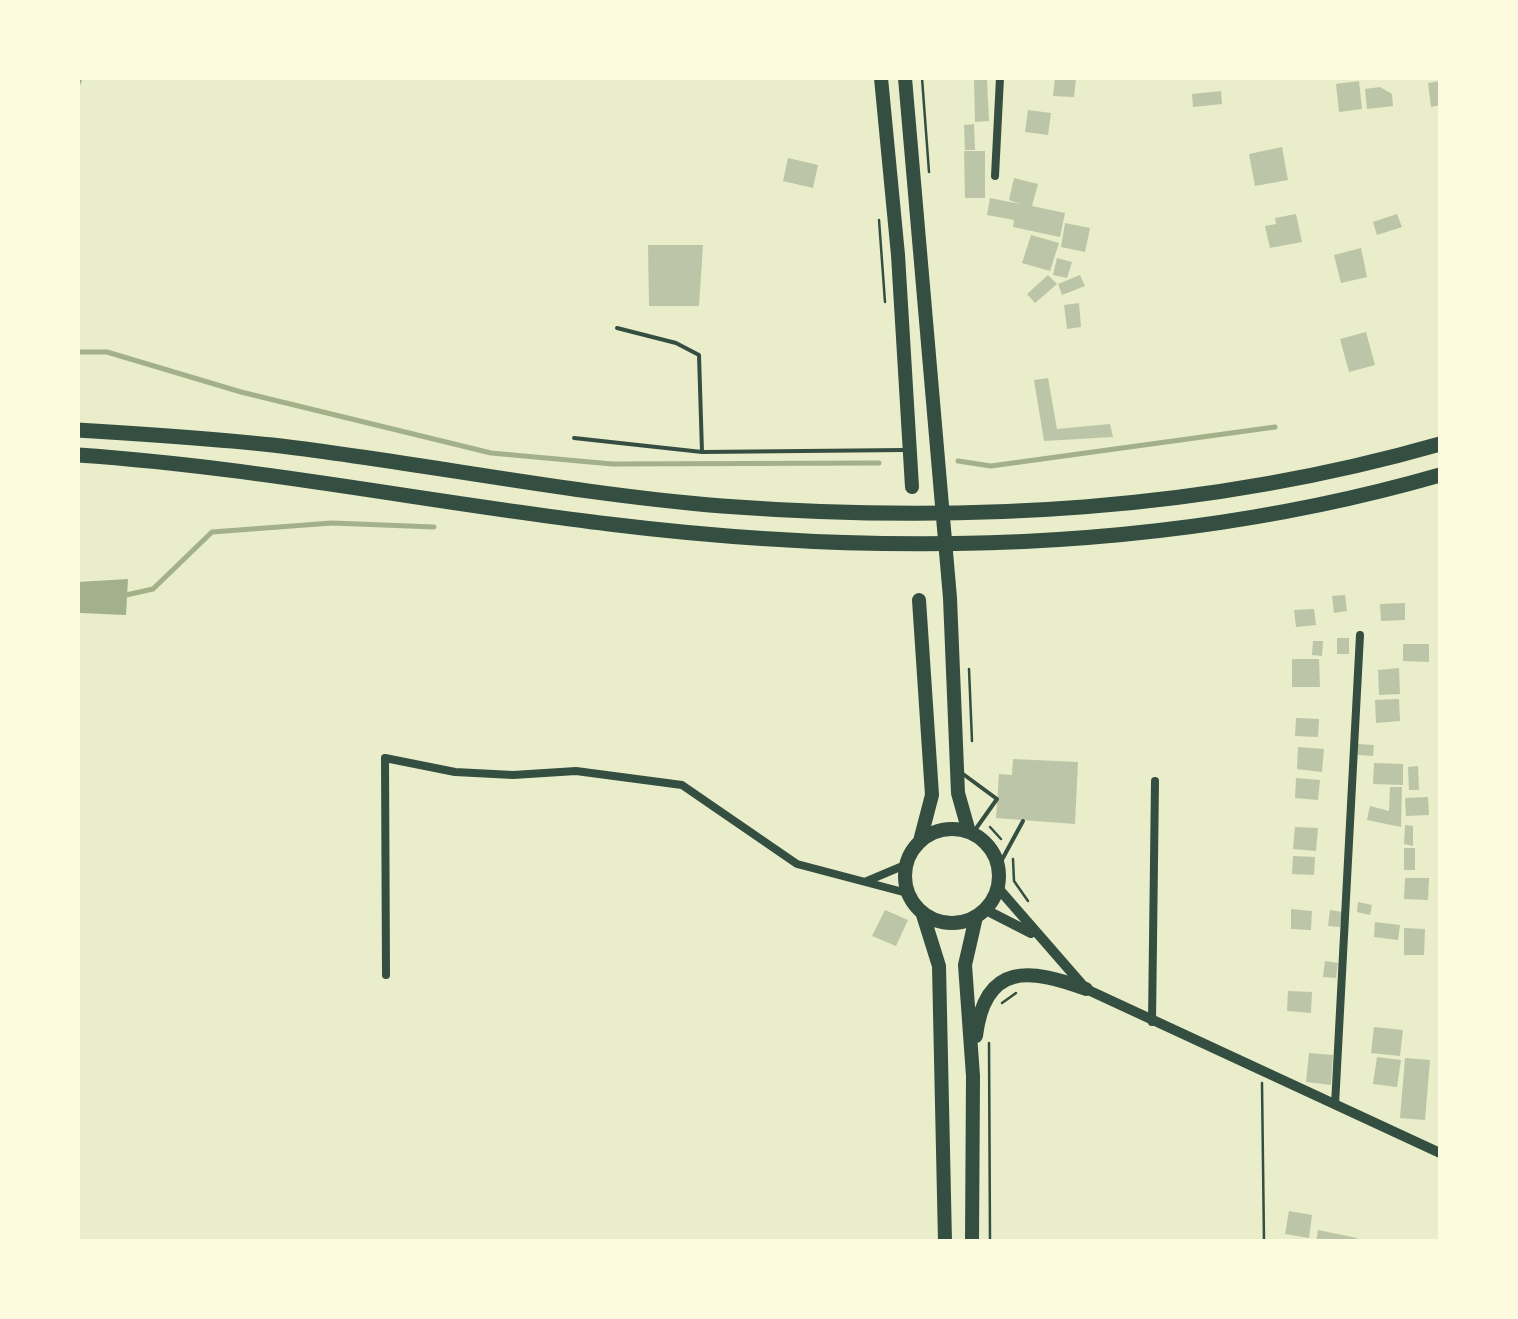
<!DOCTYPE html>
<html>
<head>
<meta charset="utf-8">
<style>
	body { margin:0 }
	#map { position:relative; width:1518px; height:1319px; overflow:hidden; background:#e9edc9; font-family:Rubik,sans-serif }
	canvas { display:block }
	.frame { position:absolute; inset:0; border:80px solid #fefae0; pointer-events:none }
</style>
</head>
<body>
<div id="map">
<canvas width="1518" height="1319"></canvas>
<div class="frame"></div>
</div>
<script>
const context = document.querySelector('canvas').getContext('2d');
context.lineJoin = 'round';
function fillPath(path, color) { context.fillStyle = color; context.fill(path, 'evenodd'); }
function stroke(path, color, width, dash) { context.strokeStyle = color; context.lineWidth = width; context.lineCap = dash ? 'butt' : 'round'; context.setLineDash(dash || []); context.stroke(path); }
fillPath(new Path2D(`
	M128,579L126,615L80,613L78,582Z`), '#a3b18a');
stroke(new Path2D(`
	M78,84L80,78
	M78,352H107L241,392L491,453L612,464L879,463
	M958,461L991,466L1275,427
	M126,595L153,589L212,532L332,523L434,527`), '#a3b18a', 5);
fillPath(new Path2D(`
	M1055,78H1076L1074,97L1053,96Z
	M974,80H987L989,121L975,122Z
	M1359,81L1362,109L1339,112L1336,84Z
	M1440,81V105L1431,107L1428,83Z
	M1380,87L1392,94L1393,106L1367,109L1365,89Z
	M1221,91L1222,104L1193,107L1192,94Z
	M1028,110L1051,113L1048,135L1025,132Z
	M974,124L975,150H965L964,125Z
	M1282,147L1288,180L1255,186L1249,154Z
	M964,151H985V198H965Z
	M788,158L818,165L813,188L783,181Z
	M1014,178L1038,184L1032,206L1065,213L1060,237L1013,227L1014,220L987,215L990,198L1020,204L1009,200Z
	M1296,214L1302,242L1270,248L1265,226L1276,224L1275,218Z
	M1397,214L1402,227L1377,235L1373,222Z
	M1065,223L1090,228L1085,252L1061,247Z
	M1031,235L1059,243L1050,271L1022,263Z
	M648,245H703L699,306H649Z
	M1361,248L1367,277L1341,283L1334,255Z
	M1057,258L1072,262L1067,278L1053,275Z
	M1048,275L1057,284L1035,303L1027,294Z
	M1080,275L1085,286L1062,295L1058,284Z
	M1079,303L1081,327L1067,329L1064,305Z
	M1366,332L1375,365L1349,372L1340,339Z
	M1048,378L1057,429L1110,424L1113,437L1044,441L1034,380Z
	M1345,595L1347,611L1334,613L1332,596Z
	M1405,603V620L1381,621L1380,604Z
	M1314,609L1316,625L1296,627L1294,610Z
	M1337,638H1349V654H1337Z
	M1313,641H1323L1322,656L1312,655Z
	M1403,644H1429V662L1403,661Z
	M1292,659H1319L1320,687H1292Z
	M1399,668L1400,694L1379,695L1378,670Z
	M1399,699L1400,721L1376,723L1375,700Z
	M1296,718L1319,719L1318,737L1295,736Z
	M1358,744L1374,745L1373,756L1358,755Z
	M1298,747L1324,749L1322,772L1297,769Z
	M1013,759L1078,762L1075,824L996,818L999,774L1012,775Z
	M1374,763L1403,764V785L1373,784Z
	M1418,766L1419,790H1409L1408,767Z
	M1296,778L1320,780L1318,800L1295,798Z
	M1390,787H1402L1401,827L1367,820L1370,806L1389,811Z
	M1428,797L1429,815L1406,816L1405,798Z
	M1405,825L1413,826V846L1404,844Z
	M1295,827L1318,828L1316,851L1293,849Z
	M1404,848H1415V870H1404Z
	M1293,856L1315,857L1314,875L1292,874Z
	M1405,878H1429L1428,900L1404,899Z
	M1358,902L1372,905L1370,915L1357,912Z
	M1291,909L1312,911L1311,930L1291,929Z
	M885,910L908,920L896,946L872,936Z
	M1330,910L1342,912L1340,927L1328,926Z
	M1375,922L1400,925L1398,940L1374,937Z
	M1404,928L1425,929L1424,955H1404Z
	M1325,961L1338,963L1336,978L1323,977Z
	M1288,991L1312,992L1311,1013L1287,1011Z
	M1374,1027L1403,1030L1400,1056L1371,1053Z
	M1309,1053L1333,1055L1331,1085L1306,1082Z
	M1377,1057L1401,1060L1397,1087L1373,1084Z
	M1405,1058L1430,1060L1425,1120L1400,1118Z
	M1289,1211L1312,1215L1309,1238L1285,1234Z
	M1318,1230L1357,1238L1356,1242H1316Z`), '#bcc5a7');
stroke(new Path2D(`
	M922,78L929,172
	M879,220L885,302
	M969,669L972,741
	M990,827L1001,839
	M1013,859L1014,881L1028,901
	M1002,1003L1016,993
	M989,1043L990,1242
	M1262,1083L1264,1242`), '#344e41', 2.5);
stroke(new Path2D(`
	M617,328L676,343L699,355L702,452
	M574,438L702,452L905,450
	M963,774L997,799L975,830
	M998,867L1023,821`), '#344e41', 4);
stroke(new Path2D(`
	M995,176L1000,78
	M867,881L905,865
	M386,975L385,758L455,772L513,775L576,771L682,785L797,864L907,893
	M1152,1022L1155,781
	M1335,1105L1360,635`), '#344e41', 8);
stroke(new Path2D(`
	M998,888L1086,989L1440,1153
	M986,910L1031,933`), '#344e41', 10);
stroke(new Path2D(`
	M881,78L898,255L912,487
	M905,78L950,598L958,793L969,832
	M919,600L932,795L920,841
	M905 876a47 47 0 1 1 94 0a47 47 0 1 1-94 0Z
	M923,915L939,966L945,1242
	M976,1036C985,961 1031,969 1086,989
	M972,1242L973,1076L965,965L976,917`), '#344e41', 14);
stroke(new Path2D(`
	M78,430C145,434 213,438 281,446C428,464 574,494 722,506C965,524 1206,511 1440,444
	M78,455C257,467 431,503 609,524C886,558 1172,552 1440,475`), '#344e41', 15);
</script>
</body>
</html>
